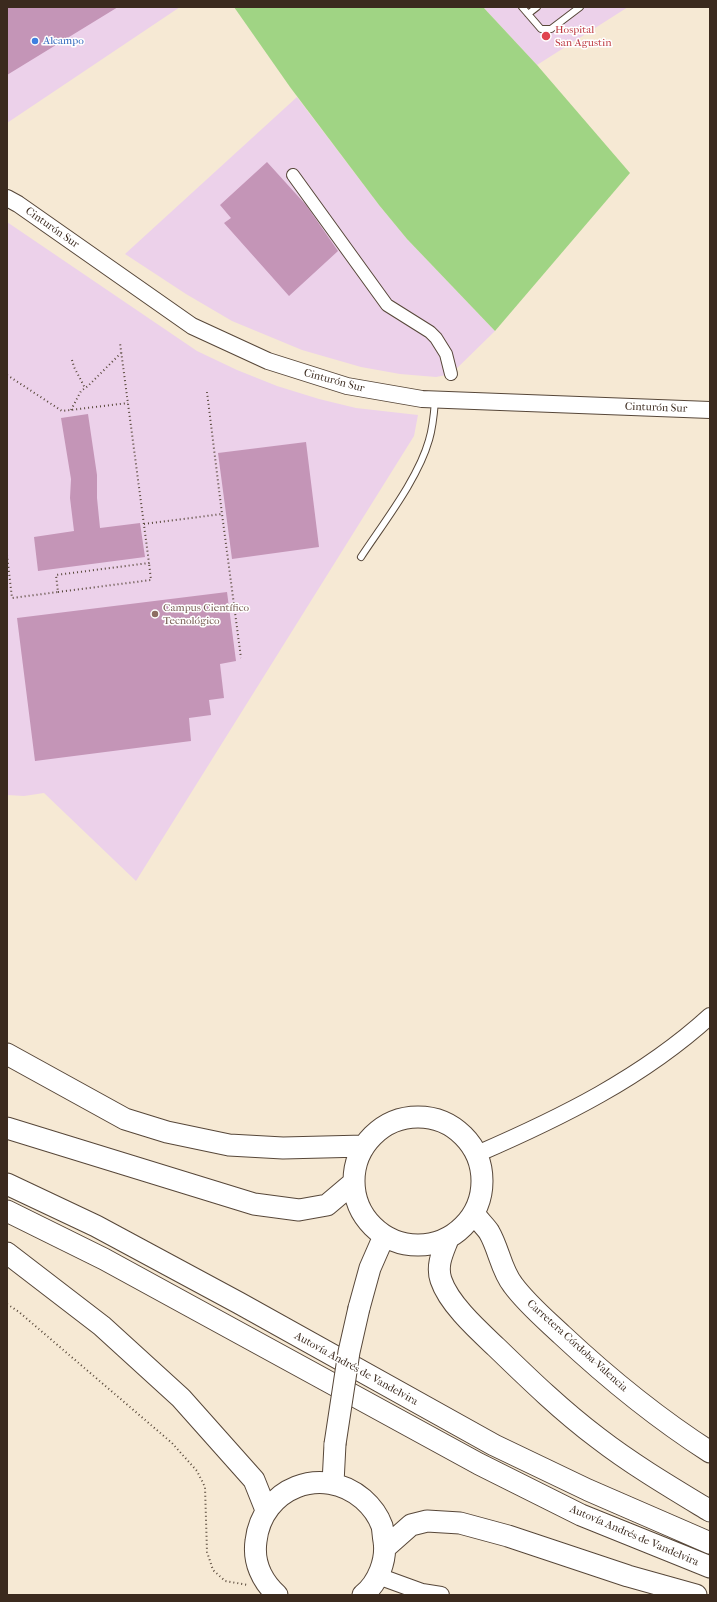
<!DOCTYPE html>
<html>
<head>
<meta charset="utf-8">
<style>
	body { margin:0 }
	#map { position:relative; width:717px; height:1602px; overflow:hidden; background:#f6e9d4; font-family:"IM FELL French Canon",serif }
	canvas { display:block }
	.frame { position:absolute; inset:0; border:8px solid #3b2a1e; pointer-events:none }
</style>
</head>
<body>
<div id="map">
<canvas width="717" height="1602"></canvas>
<div class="frame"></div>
</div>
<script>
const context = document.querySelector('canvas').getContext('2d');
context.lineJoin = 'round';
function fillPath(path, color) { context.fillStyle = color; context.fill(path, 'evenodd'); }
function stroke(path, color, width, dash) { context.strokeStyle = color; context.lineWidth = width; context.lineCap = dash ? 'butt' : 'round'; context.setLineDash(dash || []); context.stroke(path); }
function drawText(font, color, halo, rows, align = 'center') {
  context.font = font + ' "IM FELL French Canon",serif'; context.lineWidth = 3; context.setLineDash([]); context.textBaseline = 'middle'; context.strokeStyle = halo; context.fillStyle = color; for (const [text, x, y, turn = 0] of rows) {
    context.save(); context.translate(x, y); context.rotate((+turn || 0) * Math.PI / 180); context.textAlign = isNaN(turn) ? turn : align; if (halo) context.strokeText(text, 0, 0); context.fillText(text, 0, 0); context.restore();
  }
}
fillPath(new Path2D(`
	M7,7H180L7,123Z
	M483,7H628L537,65Z
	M297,97L379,205L407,239L495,331L451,374L436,377L400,374L361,367L302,350L232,321L186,294L125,254Z
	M7,222L197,351L237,370L277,386L319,399L356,408L418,415L414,436L136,881L44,793L24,796L7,795Z`), '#ecd1ea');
fillPath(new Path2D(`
	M234,7H483L537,65L630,173L495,331L407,239L379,205L290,87Z`), '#a0d484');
fillPath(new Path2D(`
	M7,7H118L7,75Z
	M267,162L306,205L338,251L289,296L224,223L231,218L220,205Z
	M88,414L97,475V498L100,528L140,523L145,557L38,571L34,537L74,531L70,498L71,479L61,418Z
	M306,442L319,547L232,559L218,453Z
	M227,592L236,661L220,664L224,698L209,700L211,715L189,718L191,741L35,761L17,618Z`), '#c495b7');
const lane = new Path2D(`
	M522,7L541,29H551L580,7
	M528,14L537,7
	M361,557C384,522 418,479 429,440C433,427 434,414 435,401`);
const street = new Path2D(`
	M293,175L387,305L430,332L436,338L446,354L451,374`);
const secondary = new Path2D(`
	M7,198L18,204L192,326L268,361L347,386L422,399L710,410
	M477,1154C560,1118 642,1078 710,1016
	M378,1576L422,1592L441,1595`);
const highway = new Path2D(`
	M7,1054L125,1119L167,1132L229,1145L283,1148L364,1146
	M354 1181a64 64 0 1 1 128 0a64 64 0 1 1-128 0Z
	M7,1128L254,1204L299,1210L327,1205L353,1183
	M7,1184L96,1226L239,1303L494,1445L588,1490L710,1543
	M7,1211L104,1259L479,1464L581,1515L710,1567
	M474,1213C478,1220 485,1226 489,1232C499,1249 501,1270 513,1285C527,1304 545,1319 562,1335C608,1378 657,1418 710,1452
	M448,1239C443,1252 436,1265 441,1280C449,1304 478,1330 496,1347C529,1379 562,1411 598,1438C633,1465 672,1488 710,1511
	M7,1253L102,1326L181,1398L254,1480L266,1510
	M359,1308L370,1268L384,1236
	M333,1483L335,1444
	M385,1548L411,1525L427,1521L460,1523L508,1536L628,1576L696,1595
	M277,1595C262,1581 253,1562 256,1541C262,1488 322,1464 363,1499C371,1506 378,1515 382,1526C383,1530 383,1536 384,1541C387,1560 378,1583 363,1595`);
stroke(lane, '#574739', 8);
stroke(street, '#574739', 14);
stroke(secondary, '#574739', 18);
stroke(highway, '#574739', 23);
stroke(new Path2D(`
	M72,360L74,367L85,388
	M7,375L62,411L128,403
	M207,392L222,514L241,658
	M71,410L81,391L88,386L121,353
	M144,524L222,514
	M7,555L12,598L58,592L56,575L149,563L120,343
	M58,592L151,580L149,563
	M7,1304L19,1312L172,1443L197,1471L205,1487L207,1552L213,1570L225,1581L248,1585`), '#574739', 2, [1, 3]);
stroke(lane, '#fff', 6);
stroke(street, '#fff', 12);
stroke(secondary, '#fff', 16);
stroke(highway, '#fff', 21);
const highwayBridge = new Path2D(`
	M335,1444L349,1352L359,1308`);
stroke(highwayBridge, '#574739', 23, []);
stroke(highwayBridge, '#fff', 21);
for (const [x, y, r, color] of [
	[546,36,5,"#e0444e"],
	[35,41,4,"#3f7fe0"],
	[155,614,4,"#8d6e63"]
]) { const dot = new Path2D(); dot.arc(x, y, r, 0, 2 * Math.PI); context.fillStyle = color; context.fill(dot); stroke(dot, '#fff', 1.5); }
drawText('11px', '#be3a42', '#fff', [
	["Hospital",555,30],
	["San Agustin",555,43]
], 'left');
drawText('11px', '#366cbe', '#fff', [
	["Alcampo",43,41]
], 'left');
drawText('11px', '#3b2a1e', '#fff', [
	["Cinturón Sur",52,228,35],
	["Cinturón Sur",334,381,15],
	["Cinturón Sur",656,408,2],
	["Carretera Córdoba-Valencia",577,1346,42],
	["Autovía Andrés de Vandelvira",356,1369,29],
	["Autovía Andrés de Vandelvira",634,1536,23]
]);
drawText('11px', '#785e54', '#fff', [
	["Campus Científico",163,608],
	["Tecnológico",163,621]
], 'left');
</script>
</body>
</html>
